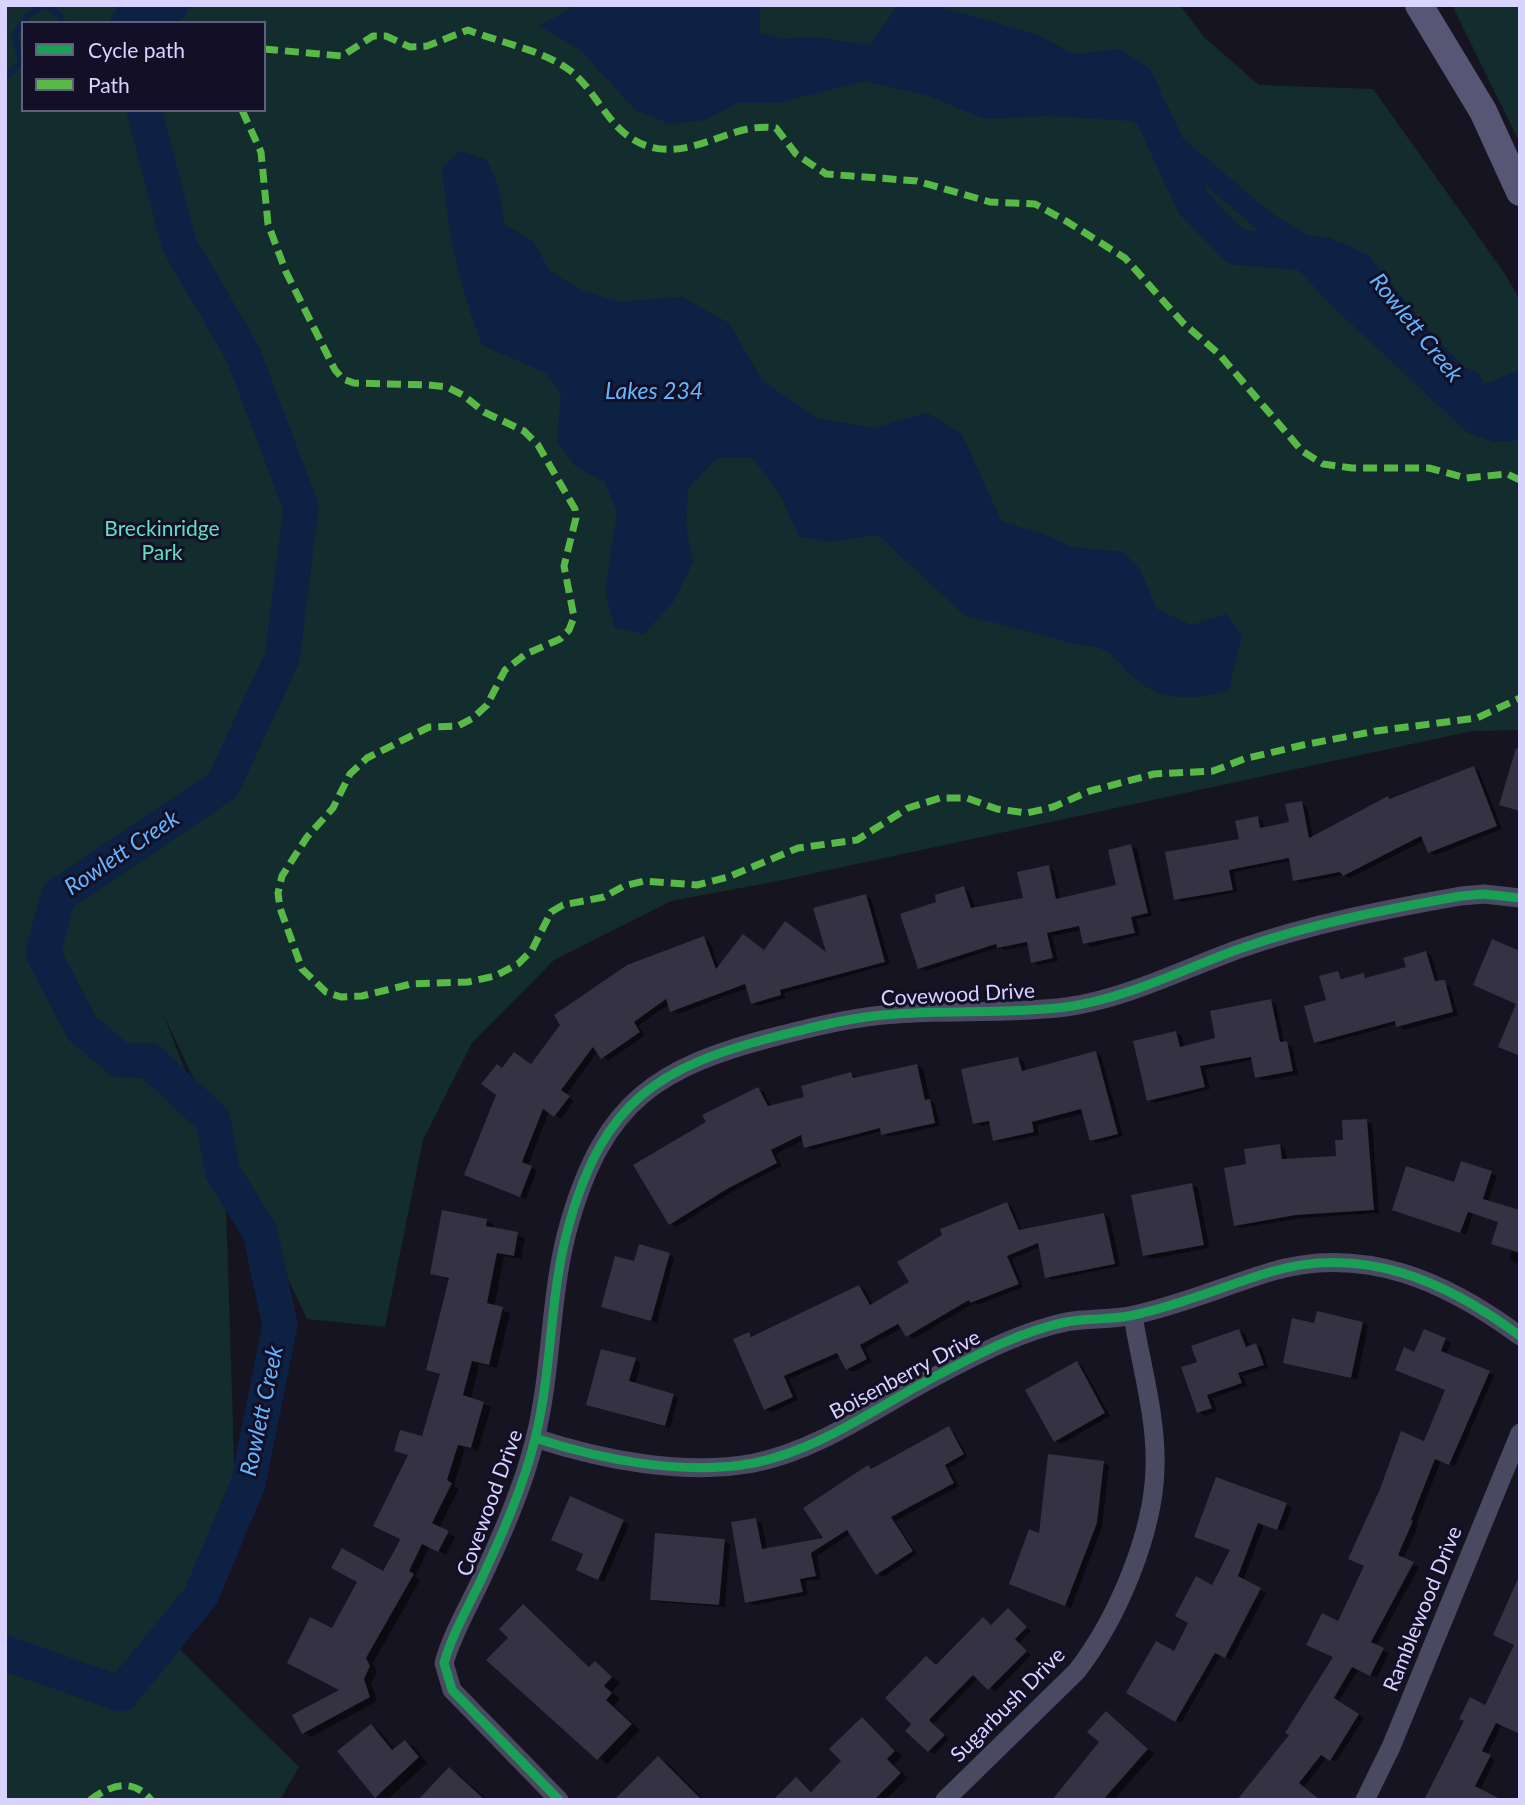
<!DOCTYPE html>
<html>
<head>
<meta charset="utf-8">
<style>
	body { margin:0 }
	#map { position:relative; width:1525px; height:1805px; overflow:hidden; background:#161421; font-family:Lato,sans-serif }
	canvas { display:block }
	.frame { position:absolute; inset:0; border:7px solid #d9d4ff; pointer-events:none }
	.legend { position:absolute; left:21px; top:21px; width:245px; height:91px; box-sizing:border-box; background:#130f26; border:2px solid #625e7d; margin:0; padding:9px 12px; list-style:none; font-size:21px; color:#d9d4ff }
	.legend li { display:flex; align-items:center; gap:14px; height:35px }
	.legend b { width:35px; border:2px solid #625e7d }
</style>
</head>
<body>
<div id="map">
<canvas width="1525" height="1805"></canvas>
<div class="frame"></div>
<ul class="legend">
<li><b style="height:9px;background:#1a9f57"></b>Cycle path</li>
<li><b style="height:9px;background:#58b947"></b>Path</li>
</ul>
</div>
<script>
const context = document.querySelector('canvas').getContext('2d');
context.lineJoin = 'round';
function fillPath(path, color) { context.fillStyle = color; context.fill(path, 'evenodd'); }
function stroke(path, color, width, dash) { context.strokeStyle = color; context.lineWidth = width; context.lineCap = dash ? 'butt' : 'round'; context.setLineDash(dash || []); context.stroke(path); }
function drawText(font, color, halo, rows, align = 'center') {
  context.font = font + ' Lato,sans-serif'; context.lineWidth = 6; context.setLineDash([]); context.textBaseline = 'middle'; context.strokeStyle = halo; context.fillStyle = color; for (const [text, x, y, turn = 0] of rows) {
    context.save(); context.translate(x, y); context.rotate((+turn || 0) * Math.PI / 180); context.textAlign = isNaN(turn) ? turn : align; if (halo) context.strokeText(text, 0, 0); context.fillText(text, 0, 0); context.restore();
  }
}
fillPath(new Path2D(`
	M5,5H111L140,13L145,5H1180L1204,37L1259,85L1373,89L1505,274L1520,300V730L1472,731L778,881L671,901L554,960L472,1043L423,1140L385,1327L307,1319L163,1014L225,1173L237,1554L169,1639L299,1767L280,1800H5ZM23,23H264V110H23Z
	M1452,5H1520V143Z`), '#132c2d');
fillPath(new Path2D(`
	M577,5H760V33L782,39L815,37L870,45L896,8L933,5L1035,34L1074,54L1120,49L1149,68L1160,88L1166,118L1180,136L1271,213L1323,245L1341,242L1369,256L1435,338L1490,392L1520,403V440L1495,442L1468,433L1331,305L1276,246L1133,121L1047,116L985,119L929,96L865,81L777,103H737L705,120L669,124L636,110L580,50L539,26Z
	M459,151L487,160L498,185L505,225L533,241L550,271L583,291L619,302L682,297L729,323L762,380L816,418L875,428L927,413L961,433L1002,522L1040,533L1072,547L1123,552L1140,569L1157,609L1191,625L1226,614L1242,635L1229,690C1205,698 1174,701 1150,689C1126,678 1114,643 1084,646L964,615L878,535L829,542L799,536L780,495L752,457L717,458L688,489L686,525L693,562L674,601L644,634L615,628L605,591L617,512L605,482L575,466L557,441L561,393L544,372L482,345C458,281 448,234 442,167Z`), '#0d2144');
fillPath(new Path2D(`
	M1474,768L1479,771L1502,829L1435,855L1429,852L1425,840L1350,878L1343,875L1301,883L1295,880L1291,861L1234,872L1237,892L1181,902L1175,899L1241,840L1257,818L1263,821L1264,829L1291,824L1301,803L1307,806L1313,837L1388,798Z
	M1131,846L1137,849L1152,916L1136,919L1140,935L1091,947L1085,943L1082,930L1052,936L1058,961L1038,965L1033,961L1029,945L1004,950L999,947L926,971L920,968L939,903L964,888L969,891L975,909L1025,899L1048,867L1054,871L1060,899L1118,886Z
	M865,895L871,899L890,964L784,993L786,998L758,1006L752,1003L747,988L678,1014L669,1004L638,1026L645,1035L608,1061L598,1051L566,1095L574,1101L561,1119L549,1111L528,1166L537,1170L526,1199L472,1177L503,1070L532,1066L704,938L710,942L719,968L765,951L828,955Z
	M1426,953L1432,956L1439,983L1450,986L1458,1015L1404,1030L1397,1024L1322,1045L1316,1042L1338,973L1345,980L1364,975L1370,979L1408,968Z
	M1270,1001L1276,1004L1284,1043L1292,1046L1298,1074L1263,1081L1257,1077L1253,1060L1205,1069L1210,1089L1155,1103L1149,1100L1176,1033L1182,1036L1184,1047L1217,1039Z
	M1096,1053L1101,1056L1123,1136L1097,1143L1091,1140L1084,1113L1037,1125L1039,1135L1000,1143L995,1140L991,1124L981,1126L975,1123L1018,1059L1024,1062L1026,1072Z
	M917,1066L923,1069L930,1100L935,1104L940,1126L888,1137L882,1131L811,1150L805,1147L803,1140L776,1154L782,1166L733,1191L676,1227L671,1223L708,1123L758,1089L764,1092L771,1107L807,1098L851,1074L857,1077Z
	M1366,1121L1372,1124L1379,1213L1303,1218L1241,1228L1235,1225L1248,1166L1279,1145L1285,1149L1287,1161L1338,1157L1345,1141Z
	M1462,1163L1497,1176L1488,1202L1520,1213V1264L1509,1259L1512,1251L1499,1246L1500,1222L1473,1214L1466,1235L1394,1210L1455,1185Z
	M1192,1185L1198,1188L1209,1248L1150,1259L1145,1255Z
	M1007,1204L1012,1207L1022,1231L1104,1215L1110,1218L1120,1266L1052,1280L1047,1276L1040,1247L1012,1259L1023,1287L977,1305L974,1303L913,1339L902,1328L865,1348L872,1362L853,1372L848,1369L841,1356L789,1379L798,1400L771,1412L765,1409L749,1334L755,1337L859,1287L865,1290L873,1305L912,1283Z
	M486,1221L494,1225L493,1229L525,1238L521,1259L504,1256L494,1307L510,1313L497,1368L479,1364L471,1399L491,1407L478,1451L465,1447L454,1486L459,1489L439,1528L455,1537L446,1555L430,1546L415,1577L420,1580L373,1663L377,1671L371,1684L377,1701L311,1737L304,1733L342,1690L332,1631L359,1582L384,1573L400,1545L410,1456L396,1450L423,1438L442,1375L428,1369L450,1280L432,1273Z
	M669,1254L674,1258L657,1323L603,1307L636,1263Z
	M1362,1323L1368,1326L1357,1380L1285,1362L1315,1325Z
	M1239,1331L1245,1334L1250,1347L1256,1345L1262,1348L1268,1368L1243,1376L1247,1386L1212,1398L1217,1411L1205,1416L1199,1412V1363Z
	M1445,1339L1451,1343L1446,1355L1494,1375L1455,1466L1441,1461L1416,1524L1418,1526L1403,1559L1419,1567L1376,1646L1389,1653L1377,1678L1359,1669L1338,1702L1364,1718L1336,1762L1327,1757L1304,1787L1240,1800L1292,1735L1335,1657L1339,1623L1425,1443L1447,1390L1415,1354Z
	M635,1360L641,1363L635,1385L678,1398L670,1428L593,1407Z
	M1077,1363L1082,1366L1110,1416L1061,1444L1055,1440Z
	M949,1428L954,1432L968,1457L949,1468L959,1486L895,1521L917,1554L883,1577L877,1573L851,1533L817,1556L821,1579L805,1581L808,1595L753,1605L747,1601L756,1520L762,1523L767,1550L826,1539L873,1470Z
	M1103,1463L1109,1466L1102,1527L1071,1608L1016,1586L1041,1536Z
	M1286,1504L1292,1507L1283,1531L1264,1525L1243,1581L1266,1593L1231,1660L1221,1654L1181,1723L1128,1692L1174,1653L1232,1550L1202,1540Z
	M623,1521L629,1525L604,1582L584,1573Z
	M724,1541L730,1544L725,1607L658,1602L652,1599Z
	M1520,1578V1733L1502,1724L1487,1755L1495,1760L1480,1790L1434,1800L1516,1645Z
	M523,1606L591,1668L595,1663L620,1683L612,1692L620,1699L614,1706L640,1730L607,1764L489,1660L510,1638Z
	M1009,1610L1031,1631L1019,1643L1031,1655L995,1692L978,1678L933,1724L949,1739L934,1754L929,1751L914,1724L937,1666L983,1619L993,1626Z
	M1113,1717L1154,1754L1114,1800H1055L1102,1742Z
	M862,1719L902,1756L894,1765L908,1778L885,1800H775L796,1779L813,1792L844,1761Z
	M371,1726L380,1731L395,1750L405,1742L414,1747L427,1763L387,1800L376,1797Z
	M659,1758L668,1763L704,1800H628Z
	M449,1769L458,1774L488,1800H420Z`), '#0007');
stroke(new Path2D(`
	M23,23L29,14L45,5L60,15L62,23
	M5,77L21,63L15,35L23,23`), '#0d2144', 6);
stroke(new Path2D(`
	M128,23L171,5
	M1151,112L1194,204L1236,247L1326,255
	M1465,386L1479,405L1520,389
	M5,1653L121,1694L201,1596L248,1484L280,1325L260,1232L223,1173L213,1120L150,1061L120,1060L82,1028L43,953L58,896L223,785L282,658L301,507L243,354L179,244L144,110`), '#0d2144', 35);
fillPath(new Path2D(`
	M1516,748L1520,749V811L1499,805Z
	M1474,766L1497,826L1428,853L1421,836L1343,876L1340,872L1293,881L1289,858L1229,870L1233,890L1174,900L1165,852L1239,839L1235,821L1258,816L1260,828L1289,822L1285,804L1302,801L1309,838L1388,796L1389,799Z
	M1131,844L1148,913L1131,917L1135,933L1083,944L1079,926L1047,933L1053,958L1031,963L1027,942L997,948L996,944L918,969L900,914L936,902L935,895L964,886L971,908L1023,898L1017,872L1049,865L1056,899L1116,885L1108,850Z
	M866,894L885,962L780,990L781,995L751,1004L745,984L670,1012L666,999L634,1022L640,1032L601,1059L593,1047L561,1090L570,1096L554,1117L543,1109L522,1162L532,1166L520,1197L464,1175L496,1095L481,1084L497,1064L502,1068L514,1052L531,1064L560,1025L554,1015L627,965L704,936L716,969L743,934L764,950L785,921L826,952L813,908Z
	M1492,939L1520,951V1056L1498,1047L1516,1004L1473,985Z
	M1426,951L1435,981L1445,980L1453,1012L1396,1027L1395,1021L1314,1043L1304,1006L1326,1000L1319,976L1338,971L1341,979L1364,973L1365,978L1406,967L1403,958Z
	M1271,999L1280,1042L1287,1041L1293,1071L1255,1078L1251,1057L1200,1066L1205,1087L1147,1101L1133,1041L1176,1031L1180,1047L1215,1038L1210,1011Z
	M1096,1051L1118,1134L1090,1141L1081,1109L1032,1122L1034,1132L993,1141L989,1121L973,1124L961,1069L1018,1057L1022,1071Z
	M917,1064L925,1100L930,1099L935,1123L881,1135L880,1128L804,1148L801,1135L771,1150L777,1163L727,1189L669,1225L633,1165L706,1122L702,1115L758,1087L768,1106L804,1097L801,1086L851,1072L853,1078Z
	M1367,1119L1374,1210L1296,1215L1234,1226L1224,1168L1246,1164L1244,1149L1280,1144L1282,1159L1336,1156L1335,1140H1343L1342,1120Z
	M1461,1161L1492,1171L1483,1199L1520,1210V1253L1491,1244L1498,1222L1468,1212L1460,1233L1392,1210L1406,1166L1454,1182Z
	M1192,1183L1204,1245L1143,1256L1131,1195Z
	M1007,1202L1019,1230L1104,1213L1115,1264L1045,1278L1038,1243L1007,1256L1019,1284L970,1303L969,1300L906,1337L898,1324L860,1345L867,1359L846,1370L837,1353L784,1376L793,1397L764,1410L733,1339L749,1332L751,1337L859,1285L870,1305L909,1282L897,1262L942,1235L940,1229Z
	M442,1210L487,1219L486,1226L518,1232L514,1256L497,1253L487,1303L503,1307L489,1365L472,1361L463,1395L484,1402L471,1448L458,1445L447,1480L452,1483L432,1523L449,1531L438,1552L422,1544L409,1571L414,1574L366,1658L370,1666L364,1679L370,1697L302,1734L292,1715L339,1690L287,1663L310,1617L332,1628L357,1582L331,1568L342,1548L383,1571L398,1544L400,1539L373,1526L408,1455L394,1451L400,1430L422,1436L440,1374L426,1370L449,1278L430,1274Z
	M639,1244L670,1253L651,1321L601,1307L615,1256L634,1261Z
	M1317,1311L1363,1322L1351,1378L1283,1363L1292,1318L1314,1323Z
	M1239,1329L1246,1347L1256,1343L1264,1365L1238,1373L1242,1383L1207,1395L1212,1408L1197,1413L1181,1367L1197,1362L1191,1346Z
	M1424,1329L1446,1338L1441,1351L1490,1371L1449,1465L1435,1459L1411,1520L1413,1521L1398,1555L1414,1562L1371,1642L1384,1648L1370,1676L1352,1667L1334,1698L1359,1714L1330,1761L1321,1755L1299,1783L1320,1800H1237L1289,1735L1285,1733L1333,1657L1306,1645L1322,1613L1338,1621L1364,1566L1348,1559L1380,1489L1401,1431L1424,1441L1445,1390L1395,1370L1404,1347L1414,1352Z
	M601,1349L636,1358L629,1381L674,1394L665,1426L586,1405Z
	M1077,1361L1105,1413L1054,1442L1025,1390Z
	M949,1426L964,1454L945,1465L954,1483L891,1517L913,1551L876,1575L847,1530L811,1553L816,1576L800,1579L803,1592L745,1603L731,1522L756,1518L762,1549L823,1538L803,1508L868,1465L871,1469Z
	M1048,1454L1104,1461L1097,1523L1065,1606L1009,1584L1029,1529L1039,1533Z
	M1216,1477L1287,1503L1277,1530L1258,1523L1238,1576L1261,1588L1225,1658L1215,1653L1175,1722L1126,1693L1156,1641L1174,1651L1188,1623L1175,1616L1196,1576L1212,1585L1230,1550L1194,1537Z
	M570,1496L624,1520L598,1580L576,1570L583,1554L551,1540Z
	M655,1533L725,1539L719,1605L650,1600Z
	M1520,1574V1734L1496,1723L1482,1751L1491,1755L1475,1786L1502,1800H1424L1464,1721L1459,1719L1470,1697L1485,1705L1514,1645L1493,1635Z
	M523,1604L589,1667L595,1661L612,1677L604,1686L612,1693L606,1700L632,1724L597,1760L486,1660L508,1638L499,1629Z
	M1008,1608L1027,1627L1015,1639L1027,1651L988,1690L973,1675L929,1720L945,1735L928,1752L905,1731L911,1724L885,1698L926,1656L936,1665L983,1617L991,1625Z
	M1106,1711L1148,1749L1103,1800H1052L1099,1742L1087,1732Z
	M862,1717L895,1751L887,1759L901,1773L874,1800H773L796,1777L811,1792L841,1761L829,1749Z
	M371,1724L392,1750L405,1740L419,1757L375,1798L337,1751Z
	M658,1756L702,1800H614Z
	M449,1767L485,1800H418Z`), '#343243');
stroke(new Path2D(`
	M535,1438C602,1460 684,1476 754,1463C823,1449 882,1403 944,1372C982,1352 1023,1331 1066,1322C1088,1318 1112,1320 1134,1315C1181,1305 1224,1286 1270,1272C1363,1244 1446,1281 1520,1336
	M559,1800L452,1690L444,1663C452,1635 467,1609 480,1582C501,1537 523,1488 535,1439C553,1367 549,1292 570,1221C605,1101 658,1067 774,1037C813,1027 856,1016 897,1014C952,1010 1010,1014 1066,1007C1128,998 1181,970 1239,949C1310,924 1387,909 1461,896L1484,894L1520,898
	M945,1800L1077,1671C1117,1619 1153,1535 1155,1469C1157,1419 1141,1365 1133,1316
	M1365,1800L1391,1747L1520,1433`), '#4a4962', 19);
stroke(new Path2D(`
	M1419,5L1483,111L1520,192`), '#575674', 28);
stroke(new Path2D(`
	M264,49L342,56L373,36H386L410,47L427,46L468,30C501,43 544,50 572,72C600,95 609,133 647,146C694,161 731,121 776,128L796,154L826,174L917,181L990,202L1035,204L1066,221L1125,258L1183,323L1219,354L1302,451L1323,464L1352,468H1429L1466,478L1507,474L1520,480
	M242,110L261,152L268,224L286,272L335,370L343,379L354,383L428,385L447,387L463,395L484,412L524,431L538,445L575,509L576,518L564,566L574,617L569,630L560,639L526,654L505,670L487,705L473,718L458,726L429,727L367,758L350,774L333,808L307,837L282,876L278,893L280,908L302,969L326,992L341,997L362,996L411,984L468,982L495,976L518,964L532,950L551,912L563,905L604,897L624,886L644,881L697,885L728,877L798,848L857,840L908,808L940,798H967L997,809L1027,813L1053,807L1090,791L1154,774L1213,771L1244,759L1303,745L1376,731L1477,718L1520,698
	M90,1800C111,1785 132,1777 151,1800`), '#58b947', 7, [14, 7]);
stroke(new Path2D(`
	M535,1438C602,1460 684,1476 754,1463C823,1449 882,1403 944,1372C982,1352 1023,1331 1066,1322C1088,1318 1112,1320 1134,1315C1181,1305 1224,1286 1270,1272C1363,1244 1446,1281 1520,1336
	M559,1800L452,1690L444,1663C452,1635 467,1609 480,1582C501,1537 523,1488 535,1439C553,1367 549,1292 570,1221C605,1101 658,1067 774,1037C813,1027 856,1016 897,1014C952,1010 1010,1014 1066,1007C1128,998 1181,970 1239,949C1310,924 1387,909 1461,896L1484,894L1520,898`), '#1a9f57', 9);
drawText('21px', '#5fe0c0', '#130f26', [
	["Breckinridge",162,529],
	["Park",162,553]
]);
drawText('21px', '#d9d4ff', '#130f26', [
	["Covewood Drive",958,995,-3],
	["Boisenberry Drive",905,1375,-28],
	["Covewood Drive",490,1503,-70],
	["Ramblewood Drive",1423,1609,-68],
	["Sugarbush Drive",1008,1705,-45]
]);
drawText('italic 23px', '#62b6ff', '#130f26', [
	["Rowlett Creek",1416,328,51],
	["Lakes 234",654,392],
	["Rowlett Creek",122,853,-34],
	["Rowlett Creek",262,1411,-78]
]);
</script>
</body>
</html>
